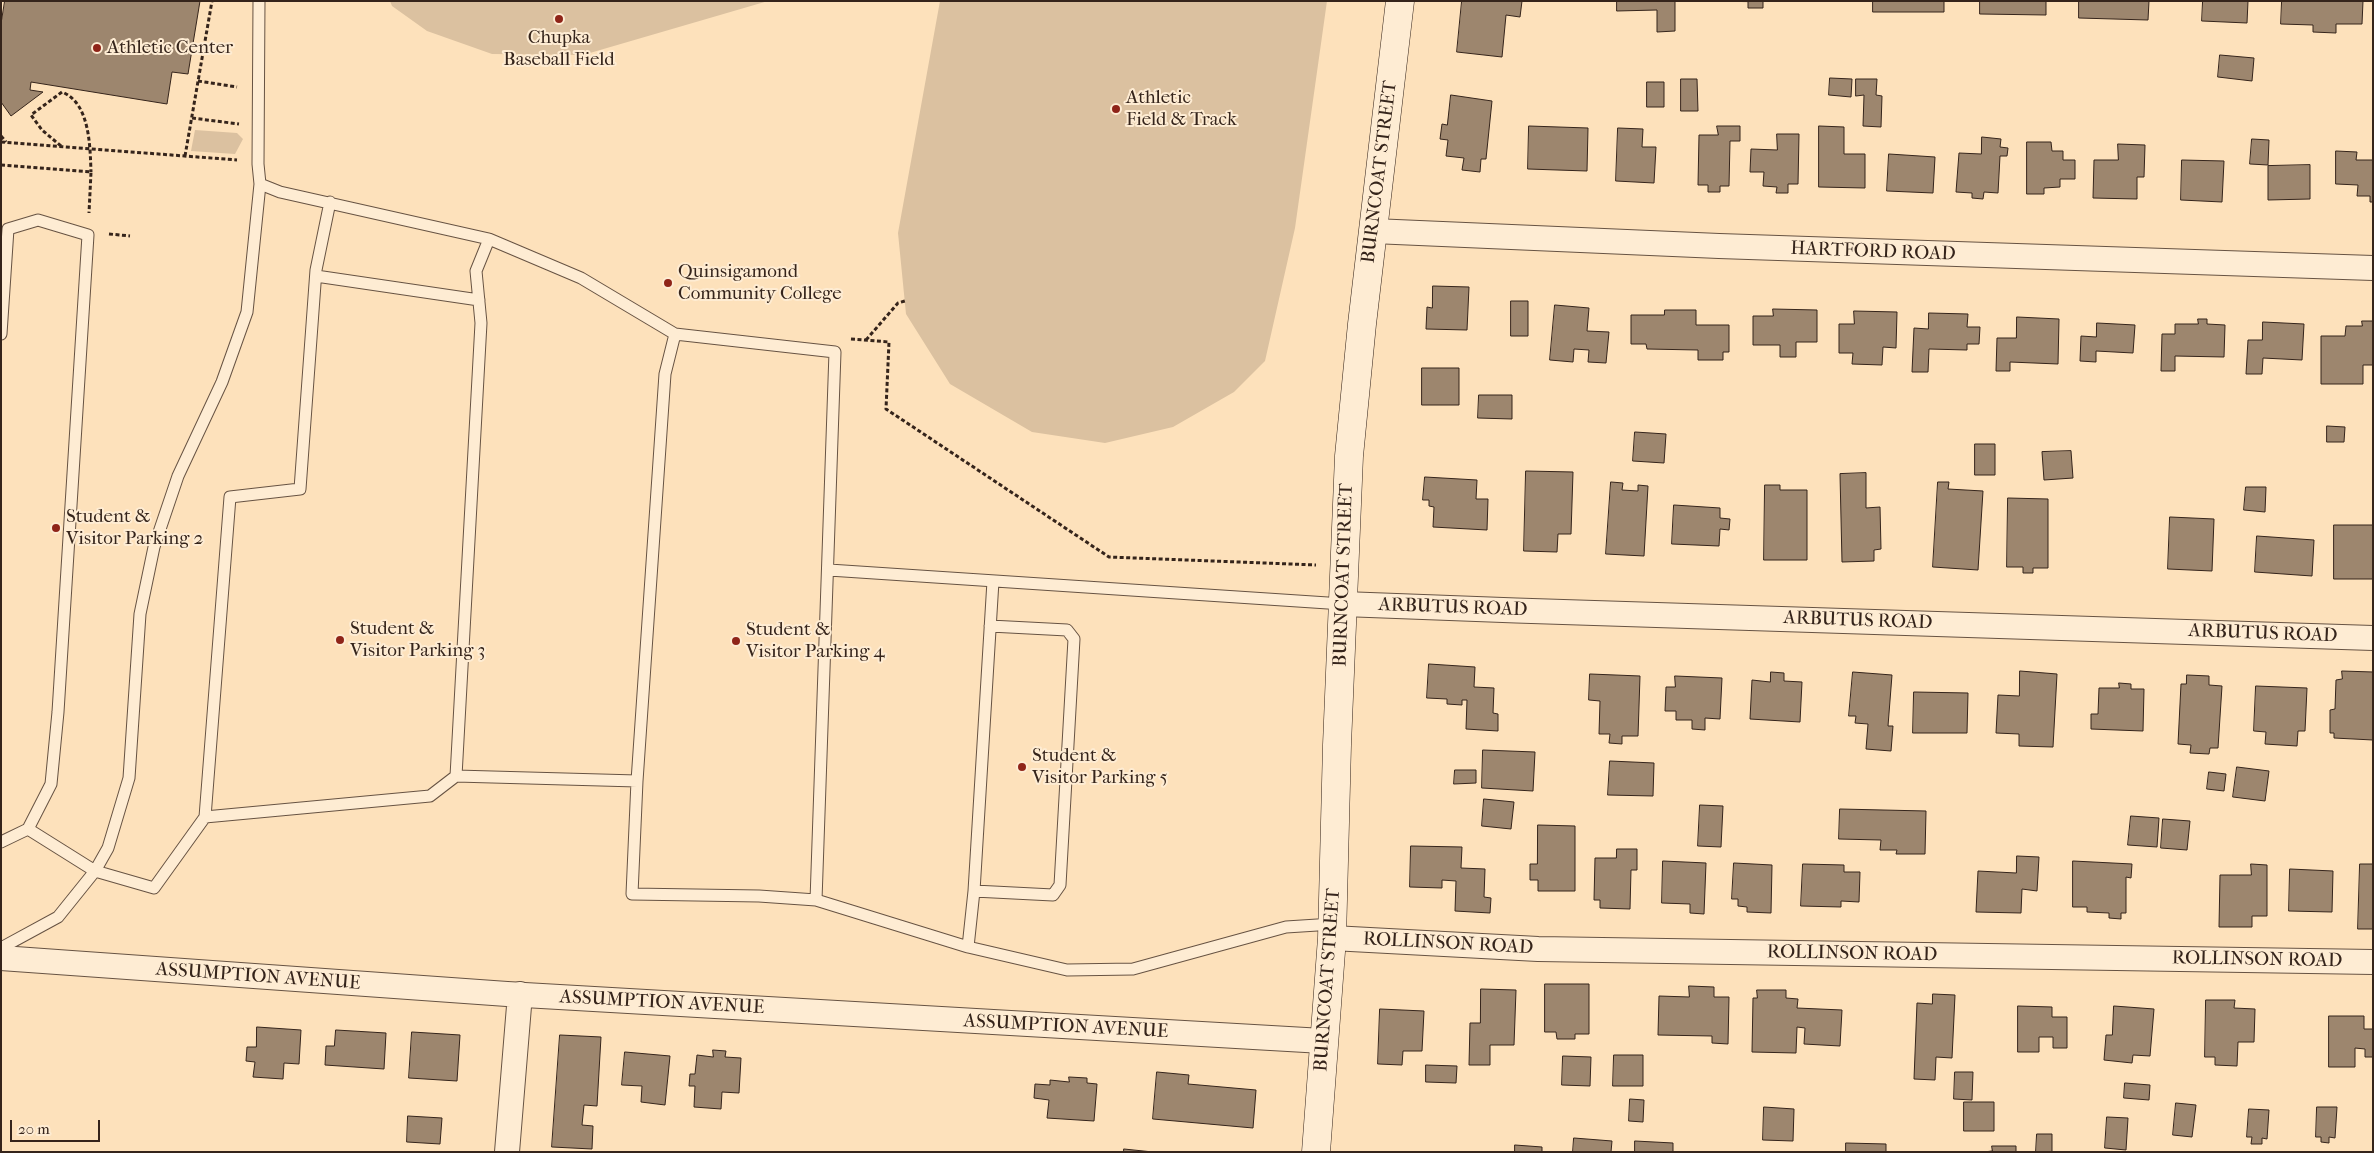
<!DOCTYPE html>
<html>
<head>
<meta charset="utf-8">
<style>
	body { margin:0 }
	#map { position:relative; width:2374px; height:1153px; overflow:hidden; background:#fde1bb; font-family:"IM FELL French Canon",serif }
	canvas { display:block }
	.frame { position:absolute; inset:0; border:2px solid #35241b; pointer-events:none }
	.scale { position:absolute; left:10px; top:1120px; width:90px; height:22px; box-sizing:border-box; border:2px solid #35241b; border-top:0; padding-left:6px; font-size:15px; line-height:18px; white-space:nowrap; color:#35241b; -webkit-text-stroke:4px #feecd3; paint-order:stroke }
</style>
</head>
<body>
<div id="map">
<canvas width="2374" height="1153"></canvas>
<div class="frame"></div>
<div class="scale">20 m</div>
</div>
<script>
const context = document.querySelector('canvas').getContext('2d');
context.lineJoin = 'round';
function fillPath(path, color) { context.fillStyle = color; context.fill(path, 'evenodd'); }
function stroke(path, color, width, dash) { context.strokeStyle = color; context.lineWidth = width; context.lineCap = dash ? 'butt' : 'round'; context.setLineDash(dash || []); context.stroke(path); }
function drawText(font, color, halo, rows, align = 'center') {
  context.font = font + ' "IM FELL French Canon",serif'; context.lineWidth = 4; context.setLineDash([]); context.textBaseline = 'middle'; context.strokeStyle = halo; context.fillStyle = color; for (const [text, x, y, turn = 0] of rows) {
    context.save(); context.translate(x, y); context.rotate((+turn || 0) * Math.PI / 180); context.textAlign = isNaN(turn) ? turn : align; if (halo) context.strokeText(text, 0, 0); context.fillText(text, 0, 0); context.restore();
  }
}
fillPath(new Path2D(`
	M390,1H768L583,55L492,54L427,31L392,6Z
	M940,1H1327L1295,228L1265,361L1234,392L1173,427L1105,443L1032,432L950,384L906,314L898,233Z
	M195,130L237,133L243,139L235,154L191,151Z`), '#dbc1a0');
const building = new Path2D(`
	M5,1H200L188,74L172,72L167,104L31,82L30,90L43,92L11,116L1,102V24Z
	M1462,1H1522L1520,17L1506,15L1502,57L1457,52Z
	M1617,1H1675V31L1657,32V10L1617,11Z
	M1702,1H1763V8H1748V2Z
	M1873,1H1944V12H1873Z
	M1980,1H2046V15L1980,14Z
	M2079,1H2149L2148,20L2079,18Z
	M2203,1H2248L2247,23L2202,21Z
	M2282,1H2363L2362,24H2336V33L2313,32V25L2281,24Z
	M2220,55L2254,58L2252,81L2218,77Z
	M1830,78L1852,79L1851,97L1829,95Z
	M1681,79H1697L1698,111H1681Z
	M1856,79H1877L1876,95L1882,96L1881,127L1863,126L1864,95L1856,96Z
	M1647,82H1664V107H1647Z
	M1451,95L1492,101L1486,159H1481L1480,172L1462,170L1464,158L1446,156L1448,140L1440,139L1442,124L1447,125Z
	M1529,126L1588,128L1587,171L1528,169Z
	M1717,126H1740V141H1730L1729,186H1720V192H1708V185H1698L1699,135H1718Z
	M1819,126L1844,127V154H1865V188L1819,187Z
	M1618,128L1643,129L1642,147H1656L1654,183L1616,181Z
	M1777,134H1799L1798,184H1788V193H1776L1777,187L1763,186L1764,172H1750L1751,149L1777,150Z
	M1982,137L2001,139L2000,147L2008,148L2007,156H2000L1998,193L1984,192L1983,199L1972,198V193L1956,192L1959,153L1981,154Z
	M2252,139L2269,140L2268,165L2250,164Z
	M2027,142H2051L2052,151H2063V160H2075V179H2060V187L2044,188V194H2027Z
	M2118,144L2145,145L2144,177H2137V199L2093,198L2094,160H2118Z
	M2336,151L2357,152L2356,160H2373V202H2370V196H2357L2358,185L2336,184Z
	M1889,154L1935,157L1933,193L1887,191Z
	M2182,160L2224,161L2222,202L2181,200Z
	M2310,165V199L2268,200V166Z
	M1433,286L1469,287L1467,330L1426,329L1427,307L1432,308Z
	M1511,301H1528V336H1511Z
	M1555,305L1589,308L1587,331L1609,332L1606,363L1588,362L1589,350L1574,349L1573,362L1550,360Z
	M1773,309L1817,310V342H1796V357H1780V345H1753V316H1773Z
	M1665,310H1696V325H1729V352H1723V360H1698V350L1647,349L1646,344H1631V315H1664Z
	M1854,311L1897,312L1896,348L1883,347L1882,365L1852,364L1853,353H1839V324H1854Z
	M1929,313L1968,314L1967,327H1980L1979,344H1967V350L1929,349L1928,372H1912L1914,328L1928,329Z
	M2017,317L2059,319L2058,364L2010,362V371H1996L1997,338H2016Z
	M2198,319H2207V324L2225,325L2224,357L2175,356V371H2161L2162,334H2175V324H2198Z
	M2362,321H2373V365H2363V384H2321V336H2345L2346,326H2362Z
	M2263,322L2304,324L2302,360L2263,358L2262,374H2246L2248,340H2262Z
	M2097,323L2135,325L2133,353L2096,351V362L2080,361L2081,336L2096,337Z
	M1422,368H1459V405H1422Z
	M1479,395H1512V419L1478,418Z
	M2327,426L2345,427L2344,442H2327Z
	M1635,432L1666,434L1664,463L1633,461Z
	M1975,444H1995V475H1975Z
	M2071,451L2073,478L2044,480L2042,452Z
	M1526,471L1573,472L1571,534H1558L1557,552L1524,551Z
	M1866,473V508L1880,507L1881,549L1874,550V561L1842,562L1840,474Z
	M1425,477L1477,480L1476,499H1488L1487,530L1433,527L1434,507L1429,506V500H1423Z
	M1611,482L1623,483L1622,490L1638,491V485L1648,486L1644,556L1606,554Z
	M1938,482H1949L1948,489L1983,491L1978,570L1933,567Z
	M1765,485H1780V490H1807V560H1764Z
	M2246,487H2266L2265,512L2244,510Z
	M2008,498L2048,499V568H2033V573H2023V567H2007Z
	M1674,505L1720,508V518L1730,519L1729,530L1720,529L1719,546L1672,544Z
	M2170,517L2214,519L2212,571L2168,569Z
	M2334,525H2373V579H2334Z
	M2257,536L2314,540L2312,576L2255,572Z
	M1429,664L1475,667L1474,687L1494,688L1493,713L1498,714V731L1466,729L1467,700H1462V705L1447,704V699L1427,698Z
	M2020,671L2057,674L2053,747L2019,746V734L1996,733L1998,695L2019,696Z
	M2342,671L2373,672V740L2334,738V733H2330V710L2335,709L2336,680L2342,679Z
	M1771,672L1784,673V681L1802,682L1800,722L1750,719L1752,680L1770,682Z
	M1853,672L1892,675L1888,726H1893L1891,751L1866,749L1868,724L1855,723L1856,716H1849Z
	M1590,674L1640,676L1638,736H1622V744L1609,743L1610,734H1599L1600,701L1589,700Z
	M2187,675L2209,676V685L2222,686L2218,748H2210L2209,754L2190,753L2191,745L2178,744L2181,684H2186Z
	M1675,676L1722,678L1720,719L1705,718V730L1692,729V720H1676V711H1665L1666,687H1675Z
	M2119,683L2131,684V689H2144L2143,731L2091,729V714H2098L2099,688H2119Z
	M2256,686L2307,688L2305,731H2298L2297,746L2265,744L2266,732L2254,731Z
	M1914,692L1968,693L1967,733H1913Z
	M1483,750L1535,752L1533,791L1482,788Z
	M1610,761L1654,763L1653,796L1608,795Z
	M2237,767L2269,771L2265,801L2233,797Z
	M1455,770H1476V783L1454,784Z
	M2209,772L2226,774L2224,791L2207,789Z
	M1484,799L1514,802L1511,829L1482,826Z
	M1700,805L1723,806L1721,847L1698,846Z
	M1840,809L1926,811L1925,854H1896L1897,850H1880L1881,840L1839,839Z
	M2131,816L2159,818L2157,847L2128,845Z
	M2163,819L2190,821L2187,850L2161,848Z
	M1538,825L1575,826V891H1538V880H1530V864H1537Z
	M1411,846L1462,847L1461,868L1485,869L1484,897L1491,898L1490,913L1455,911L1456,881L1442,880V888L1410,887Z
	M1617,849H1637V870H1631L1630,909L1600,908V900H1594L1595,858H1616Z
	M2017,856L2039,857L2037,891L2022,889L2021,913L1976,912L1978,871L2016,873Z
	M1663,861L1706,863L1704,914L1690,913V904L1662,903Z
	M2073,861L2132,864L2131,878L2126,877V913H2121V919L2109,918V913L2087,912V907H2073Z
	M1734,863L1772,865L1771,913L1747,912V907L1738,906V899H1732Z
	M1803,864L1844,865V872H1860L1859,902L1841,901V907L1801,906Z
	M2251,864L2267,865V916H2252V927H2219L2220,875H2251Z
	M2360,864H2373V929H2358Z
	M2290,869L2333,871L2332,912L2289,911Z
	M1545,984H1589V1034H1575V1039H1557L1556,1032H1545Z
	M1689,986L1714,987V997H1729L1728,1044L1712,1043V1036L1658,1035L1659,996L1689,997Z
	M1481,989L1516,990L1514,1045H1490V1065H1469L1470,1023H1480Z
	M1757,990H1786V998L1798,999L1797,1008L1842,1010L1840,1046L1804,1044L1805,1028L1797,1027L1796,1053L1752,1052L1753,998H1757Z
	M1933,994L1955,995L1952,1058L1936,1057L1935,1080L1914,1079L1917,1003L1932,1004Z
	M2206,1000H2235L2234,1008L2255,1009L2254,1042H2238L2237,1066L2215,1065V1057H2205Z
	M2018,1006L2052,1007V1017H2067V1048H2053V1037H2039V1052H2018Z
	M2114,1006L2154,1009L2150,1056L2133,1055L2132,1063L2104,1060L2106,1035H2112Z
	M1380,1009L1424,1011L1422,1051H1403L1402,1065L1378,1064Z
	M2329,1016H2364V1029H2373V1057H2365V1049L2355,1048V1067H2329Z
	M257,1027L301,1030L299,1064L284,1063L283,1079L253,1077L255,1062L246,1061L247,1047H256Z
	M336,1030L386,1033L384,1069L325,1065L326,1046H334Z
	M412,1032L460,1035L457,1081L409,1078Z
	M560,1035L601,1037L597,1106L584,1105L582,1125L593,1126L592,1149L552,1147Z
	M713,1050L726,1051L725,1057L741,1058L739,1093L722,1092L721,1109L694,1107L695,1086H689L690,1074H695L697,1055L713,1057Z
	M625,1052L670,1056L665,1105L641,1102L642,1086L622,1085Z
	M1614,1055H1643V1086H1613Z
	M1563,1056L1591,1057L1590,1086L1562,1085Z
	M1426,1065L1457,1066L1456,1083L1426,1082Z
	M1157,1072L1189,1075L1188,1084L1256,1090L1253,1128L1153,1119Z
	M1955,1072H1973L1972,1100L1954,1099Z
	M1069,1077L1087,1078V1083L1097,1084L1094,1121L1047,1118L1049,1100L1034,1098L1035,1084L1050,1085V1080L1069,1082Z
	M2125,1083L2150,1085L2149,1100L2124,1098Z
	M1630,1099L1644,1100L1643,1122L1629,1121Z
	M1964,1102H1994V1131H1964Z
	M2176,1103L2196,1105L2192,1137L2173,1135Z
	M1764,1107L1794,1109L1793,1141L1763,1140Z
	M2317,1107H2337L2335,1138L2329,1137V1143L2321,1142V1137H2316Z
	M2249,1109L2269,1110L2267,1139L2262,1138V1144H2251L2252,1137H2247Z
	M408,1116L442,1118L440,1144L407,1142Z
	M2107,1117L2128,1118L2126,1150L2105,1148Z
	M2037,1134H2052V1152H2036Z
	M1574,1138L1612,1141L1611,1152H1573Z
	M1635,1141L1673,1143V1152H1635Z
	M1846,1143L1886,1144V1152H1846Z
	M1515,1145L1542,1147V1152H1515Z
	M1992,1146H2016V1152H1984L1992,1151Z
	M1124,1149L1153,1152H1124Z`);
fillPath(building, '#9d866e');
stroke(building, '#35241b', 1);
const service = new Path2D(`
	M260,184L280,192L489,239L581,278L675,334L835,352L816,900
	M316,276L479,300
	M1,334L8,229L38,220L88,235L58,712L51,784L28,829
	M675,334L665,374L637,781L632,894L759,896L816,900L968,947L1067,970L1133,969L1286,927L1333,924
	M829,570L1343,604
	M456,776L481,323L476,271L489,239
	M205,817L430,796L456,776L637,781
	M1,842L28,829L95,871L154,888L205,817L230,497L300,489L316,270L330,202
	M974,891L1053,895L1060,885L1074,639L1067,630L990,626
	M968,947L974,891L993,581
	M1,948L58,917L95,871L108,848L129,778L140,614L154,547L178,476L222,382L247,312L260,184L258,164L259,1`);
const minor = new Path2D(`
	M1373,231L1719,246L2373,268
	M1343,604C1686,618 2029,625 2373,638
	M1332,938L1538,949L2373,962
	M1,958L507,994L1323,1041
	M507,1152L520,994`);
const secondary = new Path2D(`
	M1316,1152L1332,938L1337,745L1349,456L1362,324L1400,1`);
stroke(service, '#675343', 13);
stroke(minor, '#675343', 26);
stroke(secondary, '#35241b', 29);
stroke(new Path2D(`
	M198,81L237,87
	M192,118L239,124
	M1,136L6,142
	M1,142L237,160
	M61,146L42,130L31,115L62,92C90,103 90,146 91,172
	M185,156L212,1
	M1,165L91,172L89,213
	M109,234L130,236
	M851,339L889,342L886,409L1109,557L1316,565
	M866,340L898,303L905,301`), '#35241b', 3, [4, 2.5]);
stroke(service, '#feecd3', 11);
stroke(minor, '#feecd3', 24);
stroke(secondary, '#feecd3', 28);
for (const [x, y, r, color] of [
	[559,19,5,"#8f2418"],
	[97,48,5,"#8f2418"],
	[1116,109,5,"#8f2418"],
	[668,283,5,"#8f2418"],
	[56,528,5,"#8f2418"],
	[340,640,5,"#8f2418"],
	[736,641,5,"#8f2418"],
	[1022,767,5,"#8f2418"]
]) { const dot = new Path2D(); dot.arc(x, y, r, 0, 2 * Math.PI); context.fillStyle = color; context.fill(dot); stroke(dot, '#feecd3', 2); }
drawText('19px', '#35241b', '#feecd3', [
	["Chupka",559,38,"center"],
	["Baseball Field",559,60,"center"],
	["Athletic Center",107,48],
	["Athletic",1126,98],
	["Field & Track",1126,120],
	["Quinsigamond",678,272],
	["Community College",678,294],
	["Student &",66,517],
	["Visitor Parking 2",66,539],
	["Student &",350,629],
	["Visitor Parking 3",350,651],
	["Student &",746,630],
	["Visitor Parking 4",746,652],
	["Student &",1032,756],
	["Visitor Parking 5",1032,778]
], 'left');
drawText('19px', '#35241b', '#feecd3', [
	["BURNCOAT STREET",1380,172,-83],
	["HARTFORD ROAD",1873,252,2],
	["BURNCOAT STREET",1344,575,-88],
	["ARBUTUS ROAD",1453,608,2],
	["ARBUTUS ROAD",1858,621,2],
	["ARBUTUS ROAD",2263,634,2],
	["ROLLINSON ROAD",1448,944,3],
	["ROLLINSON ROAD",1852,954,1],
	["ROLLINSON ROAD",2257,960,1],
	["ASSUMPTION AVENUE",258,977,4],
	["BURNCOAT STREET",1328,980,-86],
	["ASSUMPTION AVENUE",662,1003,3],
	["ASSUMPTION AVENUE",1066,1027,3]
]);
</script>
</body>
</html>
